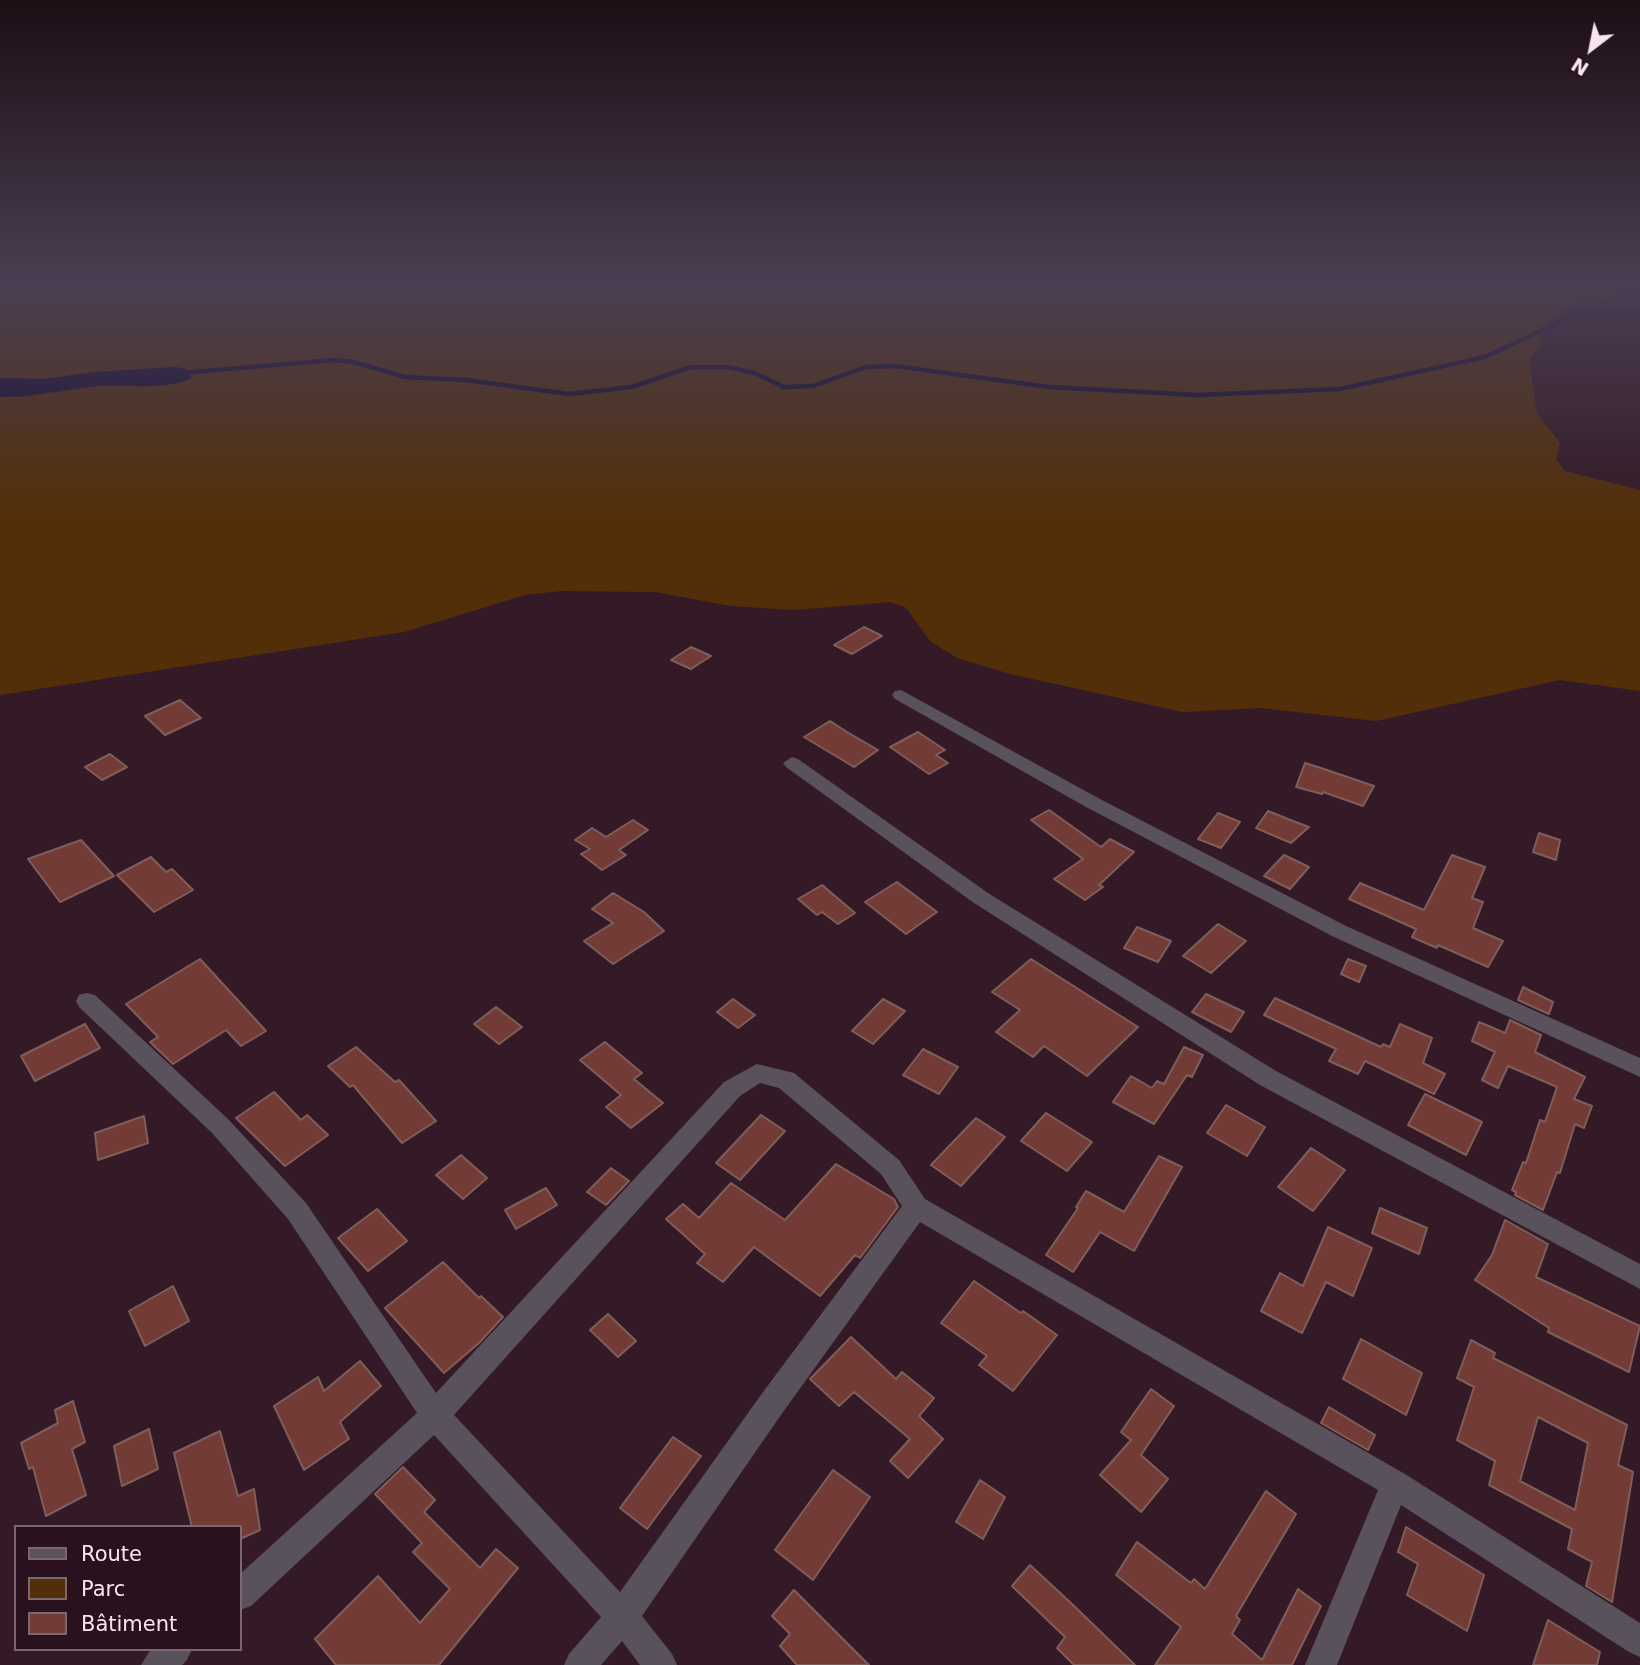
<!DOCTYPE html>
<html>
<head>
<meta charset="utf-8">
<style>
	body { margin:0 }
	#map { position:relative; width:1640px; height:1665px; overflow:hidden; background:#341a26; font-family:"DejaVu Sans",sans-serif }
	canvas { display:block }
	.legend { position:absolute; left:14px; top:1525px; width:228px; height:126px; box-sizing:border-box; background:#29111d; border:2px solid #7c6670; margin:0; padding:9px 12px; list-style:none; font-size:21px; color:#f8e5ed }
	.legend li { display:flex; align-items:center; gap:14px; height:35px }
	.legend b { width:35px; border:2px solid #7c6670 }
	.north { position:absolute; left:1556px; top:14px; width:70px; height:70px; -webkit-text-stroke:5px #29111d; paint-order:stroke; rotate:212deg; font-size:19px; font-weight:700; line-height:28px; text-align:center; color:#f8e5ed }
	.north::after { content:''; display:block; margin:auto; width:24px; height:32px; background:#f8e5ed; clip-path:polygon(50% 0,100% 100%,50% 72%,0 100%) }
</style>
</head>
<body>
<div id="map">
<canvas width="1640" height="1665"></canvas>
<ul class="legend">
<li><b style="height:9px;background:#59515c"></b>Route</li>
<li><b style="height:19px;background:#532f09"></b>Parc</li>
<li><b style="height:19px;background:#733b36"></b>Bâtiment</li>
</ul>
<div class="north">N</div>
</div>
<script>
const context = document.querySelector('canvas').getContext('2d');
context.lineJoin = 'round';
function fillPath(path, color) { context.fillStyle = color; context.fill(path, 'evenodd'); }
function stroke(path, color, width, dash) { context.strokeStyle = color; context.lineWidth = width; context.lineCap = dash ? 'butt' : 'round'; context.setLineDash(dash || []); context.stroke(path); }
fillPath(new Path2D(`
	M0,285H764L797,288L805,285H1609L1619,293C1605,307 1583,300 1566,307C1557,310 1548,321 1540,328L1541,341L1529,361L1537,413L1560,443L1556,459L1565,471L1640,490V691L1560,680L1376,721L1261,708L1183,712L1010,674L957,658L931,642L905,607L890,602L794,610L731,606L655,592L561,591L525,595L404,632L0,695V397H25L100,386L182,382L176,367L95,372L44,379L0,378Z`), '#532f09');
fillPath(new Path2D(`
	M176,367L186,369L192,378C165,391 128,384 99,386C65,388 34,397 0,397V378L44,379L95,372Z`), '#0f0933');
stroke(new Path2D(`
	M181,373L334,360L353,362L405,377L466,380L569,394L632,387L691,367H727L755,373L784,387L813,386L866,367L895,366L1049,387L1198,395L1340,389L1485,357L1585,310H1640`), '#0f0933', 4.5);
const building = new Path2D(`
	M864,627L882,636L852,654L834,645Z
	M691,647L711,656L691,669L671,660Z
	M180,700L201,718L165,735L145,716Z
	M830,721L847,732L878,750L854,767L804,737Z
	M918,732L945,750L936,755L948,763L929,774L890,747Z
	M110,754L127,767L102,780L85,767Z
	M1305,763L1324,769L1374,786L1363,806L1323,792L1322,794L1296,787Z
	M1049,810L1101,847L1110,839L1134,852L1099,885L1103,887L1085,900L1054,879L1083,859L1031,820Z
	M1268,811L1293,821L1309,827L1291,843L1256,828Z
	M1218,813L1240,822L1221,848L1198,839Z
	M633,820L648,830L619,850L626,855L602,870L581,854L590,849L575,840L592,828L606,837Z
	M1539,833L1560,840L1556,860L1533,852Z
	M81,840L114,876L60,902L28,859Z
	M1284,855L1309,867L1290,889L1264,876Z
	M1452,855L1485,867L1472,898L1483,902L1473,928L1503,941L1488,967L1438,945L1437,948L1412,937L1416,929L1349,899L1360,883L1424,910Z
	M151,857L166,872L172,869L193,890L154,912L117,875Z
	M897,882L937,912L906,934L865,902Z
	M822,885L855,913L838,924L822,912L817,915L798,899Z
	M613,893L644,912L664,931L613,964L584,941L613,923L592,909Z
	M1218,924L1246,941L1211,973L1183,956Z
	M1137,927L1171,941L1158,962L1124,948Z
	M200,959L266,1031L241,1046L226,1030L173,1064L150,1042L158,1037L126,1004Z
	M1031,959L1138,1027L1087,1076L1044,1046L1033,1057L996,1032L1020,1010L992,992Z
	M1348,959L1366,966L1359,982L1341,974Z
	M1523,987L1553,1002L1549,1014L1518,1000Z
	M1206,994L1244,1012L1231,1032L1192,1012Z
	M1275,998L1381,1047L1383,1044L1390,1047L1400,1024L1432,1038L1423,1063L1445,1074L1434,1094L1365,1061L1358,1074L1329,1061L1336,1049L1264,1015Z
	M733,999L755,1015L738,1028L717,1012Z
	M883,999L905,1011L873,1044L852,1031Z
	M496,1007L522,1027L499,1044L474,1024Z
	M1510,1020L1541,1035L1535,1052L1585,1077L1574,1099L1592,1106L1584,1128L1575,1124L1560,1173L1557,1172L1543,1210L1515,1195L1516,1192L1512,1190L1523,1162L1526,1163L1540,1120L1545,1122L1557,1087L1508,1066L1498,1088L1482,1080L1495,1052L1472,1041L1479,1022L1505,1033Z
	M85,1024L100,1048L35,1081L21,1056Z
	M605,1042L642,1073L634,1079L663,1103L631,1128L606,1107L621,1095L580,1060Z
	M356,1047L395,1082L399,1080L436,1121L402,1143L353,1085L350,1087L328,1066Z
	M1184,1047L1203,1055L1192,1077L1187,1075L1154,1124L1113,1102L1131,1076L1152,1088L1157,1081L1164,1084Z
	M923,1049L958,1067L939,1094L903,1075Z
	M274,1092L301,1120L307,1115L328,1135L285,1166L236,1118Z
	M1425,1094L1482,1122L1466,1155L1408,1125Z
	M1226,1105L1265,1127L1247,1156L1207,1133Z
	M1046,1113L1092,1142L1067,1171L1021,1141Z
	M761,1115L785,1131L740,1180L716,1163Z
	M144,1116L148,1143L98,1160L95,1133Z
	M976,1118L1005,1137L961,1186L931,1165Z
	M1311,1148L1345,1170L1313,1211L1278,1187Z
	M461,1155L487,1178L463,1199L436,1175Z
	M1159,1156L1182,1167L1134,1251L1100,1232L1073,1272L1046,1255L1078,1208L1076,1207L1086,1191L1124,1212Z
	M836,1164L894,1199L898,1207L860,1258L855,1255L820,1296L754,1247L723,1282L697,1263L705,1254L666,1219L683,1204L699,1218L731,1183L785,1220Z
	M611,1168L629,1181L606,1205L587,1192Z
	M546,1188L557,1205L516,1229L505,1210Z
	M1380,1208L1427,1228L1419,1254L1372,1233Z
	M377,1209L407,1241L368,1271L338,1238Z
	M1505,1220L1548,1244L1536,1277L1640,1326L1629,1372L1548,1332L1549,1328L1475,1280L1492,1255Z
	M1328,1227L1372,1248L1353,1296L1326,1282L1302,1333L1261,1311L1280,1273L1303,1286Z
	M443,1262L479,1298L481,1296L503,1317L479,1343L444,1373L385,1308Z
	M974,1281L1021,1313L1023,1311L1057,1335L1013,1391L979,1365L987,1356L941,1323Z
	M173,1286L189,1321L145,1346L129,1311Z
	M608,1314L636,1341L618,1357L590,1330Z
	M851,1337L896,1379L902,1372L934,1398L919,1416L943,1439L908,1478L890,1461L910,1439L854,1392L839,1406L810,1379Z
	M1361,1339L1422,1373L1406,1415L1343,1379Z
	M1471,1340L1495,1353L1493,1358L1627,1425L1618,1465L1633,1472L1612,1602L1586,1586L1592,1562L1568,1549L1572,1529L1489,1485L1495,1461L1457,1440L1474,1387L1457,1378ZM1538,1417L1588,1443L1575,1510L1520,1481Z
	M360,1361L381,1386L340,1422L349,1439L304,1470L274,1406L318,1377L324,1391Z
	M1151,1389L1174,1406L1141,1455L1168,1479L1141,1512L1100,1475L1131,1440L1121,1432Z
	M73,1401L85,1442L72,1449L86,1495L46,1516L33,1467L29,1469L21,1443L58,1423L55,1410Z
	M1329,1407L1375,1435L1368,1450L1321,1423Z
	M149,1429L158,1469L122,1486L114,1446Z
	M220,1431L238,1496L254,1489L260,1530L240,1539V1527H192L174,1453Z
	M673,1437L701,1456L647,1529L620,1508Z
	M403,1467L435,1500L424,1512L480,1568L496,1549L518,1568L439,1665H336L315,1639L378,1576L420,1623L450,1589L413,1552L422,1543L375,1494Z
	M833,1470L870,1497L813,1580L775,1550Z
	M980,1480L1005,1497L983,1539L956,1522Z
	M1266,1491L1296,1514L1236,1616L1240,1620L1232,1634L1262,1660L1298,1589L1321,1606L1292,1665H1155L1181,1627L1116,1575L1137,1542L1191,1583L1194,1579L1205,1589Z
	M1406,1527L1484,1575L1467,1631L1407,1595L1418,1564L1398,1552Z
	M1030,1565L1072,1604L1135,1665H1074L1057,1648L1065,1637L1012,1586Z
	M794,1590L869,1665H797L780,1646L790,1634L772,1616Z
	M1548,1620L1600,1652L1597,1665H1533Z`);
fillPath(building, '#733b36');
stroke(building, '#7f5e5a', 2);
fillPath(new Path2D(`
	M901,690L1100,799L1346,926L1640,1058V1077L1332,936L1086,807L895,699L892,695L895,691Z
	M792,757L798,759L988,893L1276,1071L1640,1264V1289L1260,1085L974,903L786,767L783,763Z
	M87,993L95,995L228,1119L306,1203L436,1393L724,1082L757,1064L794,1073L899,1160L925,1199L1405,1474L1640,1623V1657L1629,1652L1401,1505L1337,1665H1305L1378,1490L920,1222L783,1412L642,1616L672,1654L677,1665H640L622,1641L601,1665H564L569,1654L601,1617L434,1435L251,1606L240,1610V1574L417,1413L288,1219L212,1133L79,1007L76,1001L79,995ZM760,1083L779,1088L881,1174L902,1206L763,1392L620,1592L454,1415L740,1096Z
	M151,1649H192L187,1660L182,1665H141Z`), '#59515c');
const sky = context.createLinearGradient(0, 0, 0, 518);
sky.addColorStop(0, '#1d0e15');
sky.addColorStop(0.55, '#4a3e52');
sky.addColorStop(1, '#4a3e5200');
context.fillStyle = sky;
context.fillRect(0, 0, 1640, 518);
</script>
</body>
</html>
